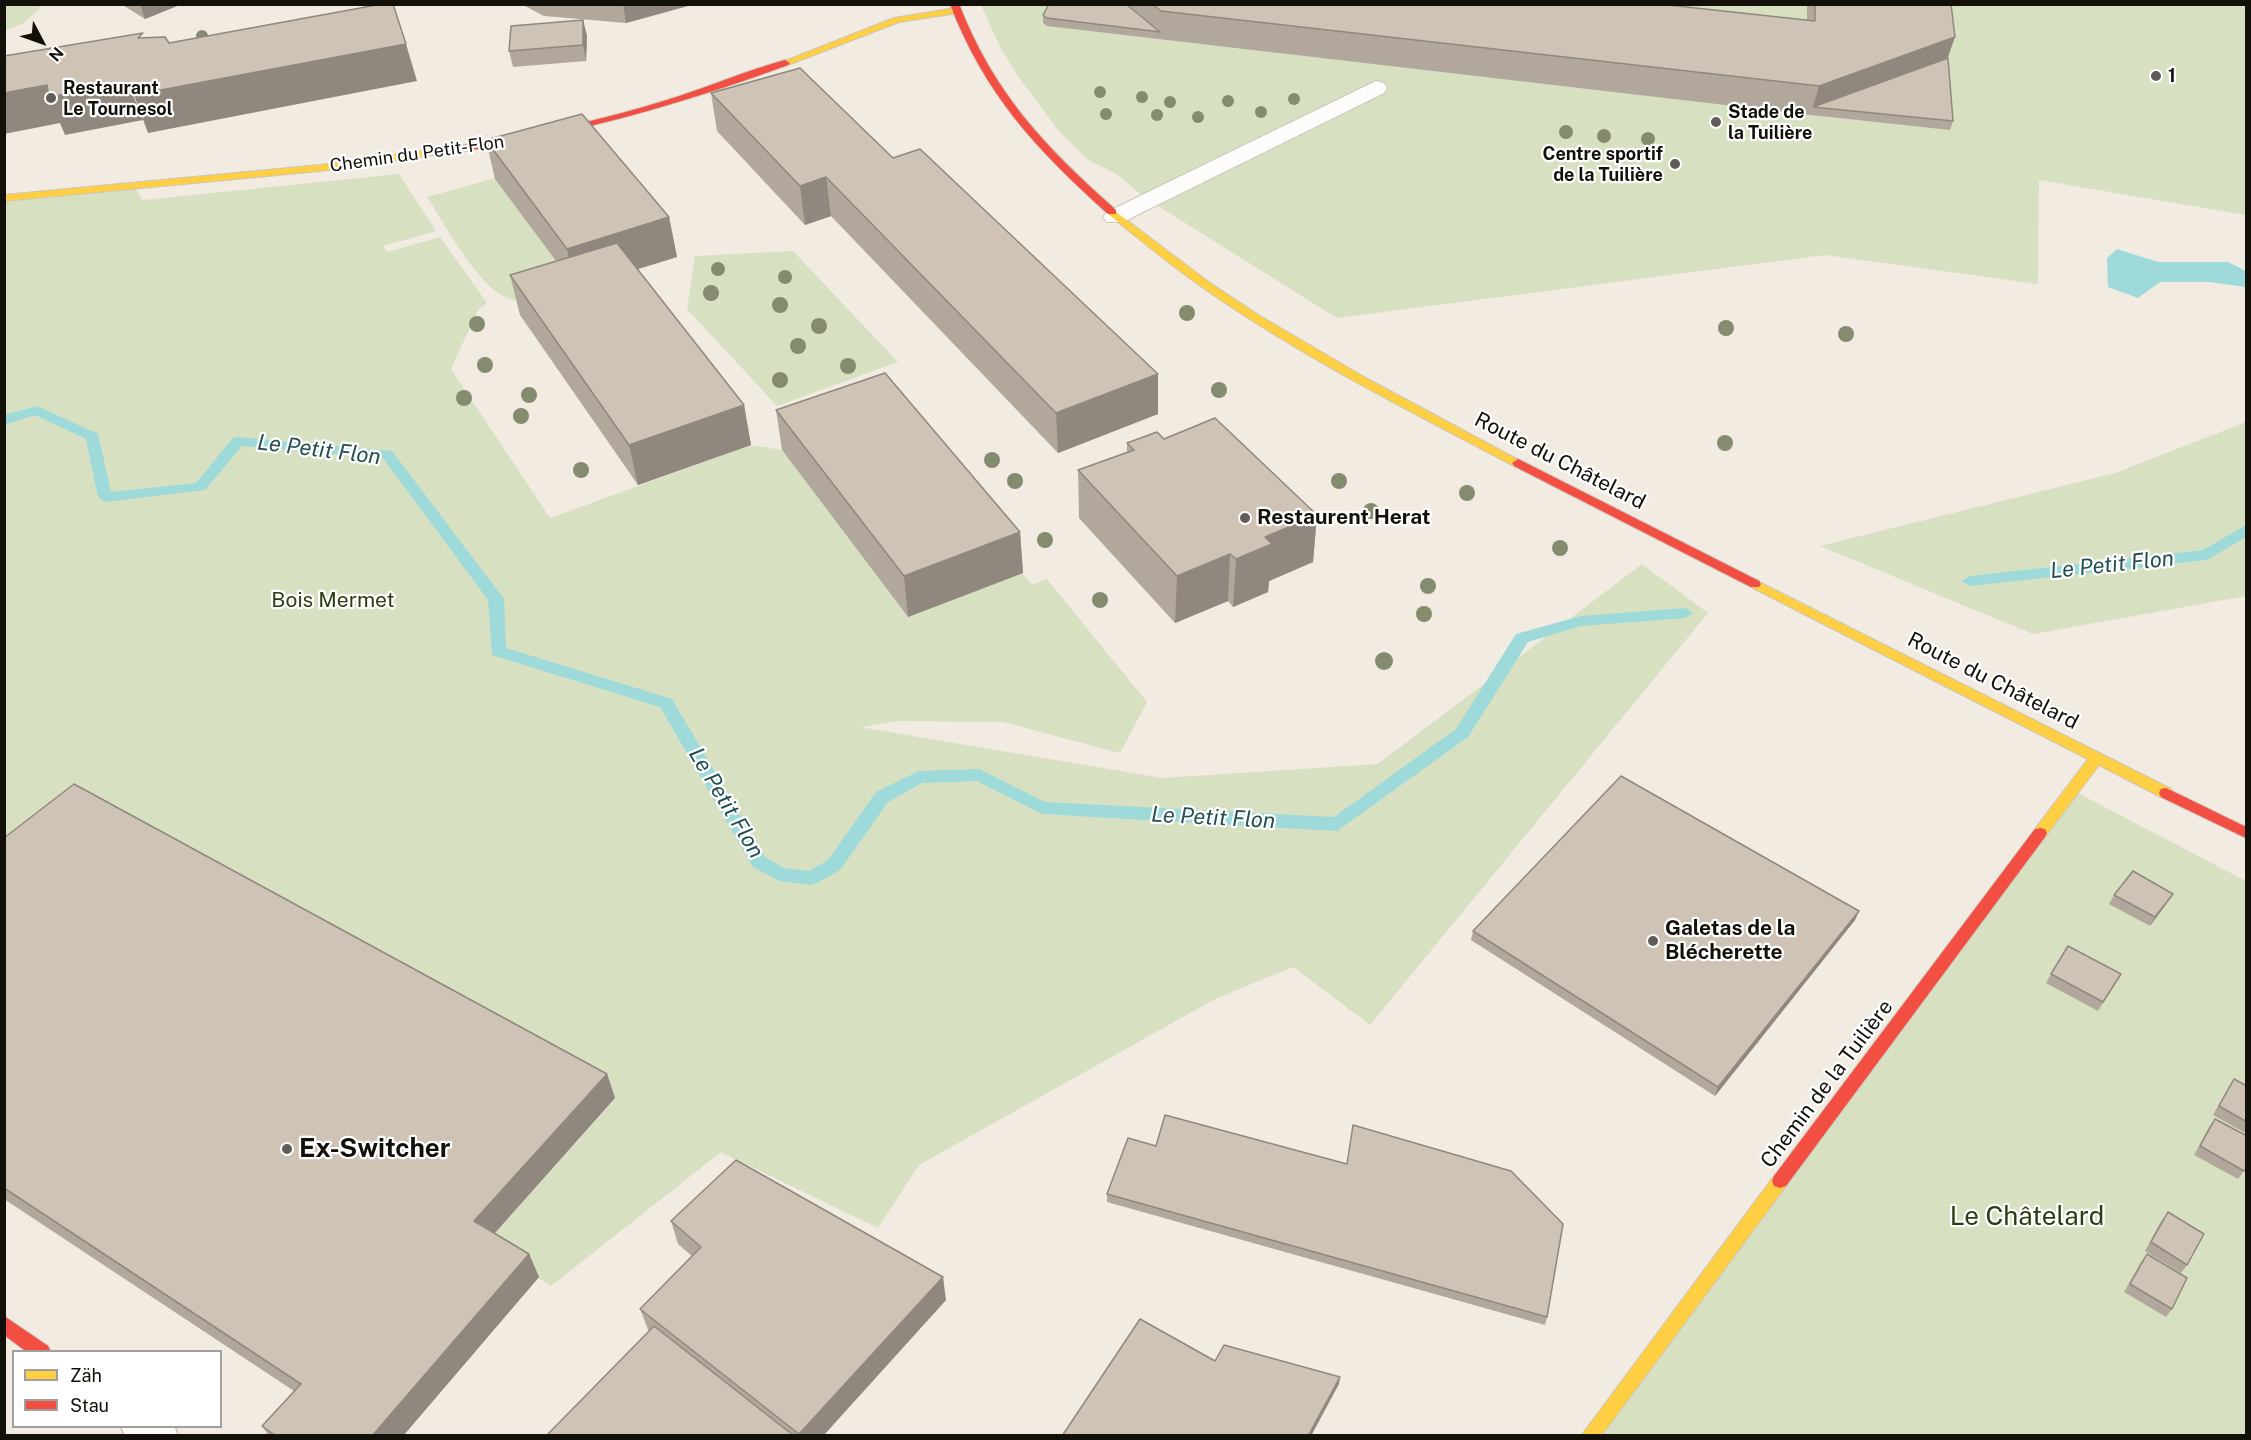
<!DOCTYPE html>
<html>
<head>
<meta charset="utf-8">
<style>
	body { margin:0 }
	#map { position:relative; width:2251px; height:1440px; overflow:hidden; background:#f1ebe1; font-family:"Public Sans",sans-serif }
	canvas { display:block }
	.frame { position:absolute; inset:0; border:6px solid #130f09; pointer-events:none }
	.legend { position:absolute; left:12px; top:1350px; width:210px; height:78px; box-sizing:border-box; background:#fff; border:2px solid #a19f9d; margin:0; padding:8px 10px; list-style:none; font-size:18px; color:#130f09 }
	.legend li { display:flex; align-items:center; gap:12px; height:30px }
	.legend b { width:30px; border:2px solid #a19f9d }
	.north { position:absolute; left:12px; top:12px; width:60px; height:60px; -webkit-text-stroke:4px #fff; paint-order:stroke; rotate:131deg; font-size:16px; font-weight:700; line-height:24px; text-align:center; color:#130f09 }
	.north::after { content:''; display:block; margin:auto; width:21px; height:27px; background:#130f09; clip-path:polygon(50% 0,100% 100%,50% 72%,0 100%) }
</style>
</head>
<body>
<div id="map">
<canvas width="2251" height="1440"></canvas>
<div class="frame"></div>
<ul class="legend">
<li><b style="height:8px;background:#ffcf43"></b>Zäh</li>
<li><b style="height:8px;background:#f24e42"></b>Stau</li>
</ul>
<div class="north">N</div>
</div>
<script>
const context = document.querySelector('canvas').getContext('2d');
context.lineJoin = 'round';
function fillPath(path, color) { context.fillStyle = color; context.fill(path, 'evenodd'); }
function stroke(path, color, width, dash) { context.strokeStyle = color; context.lineWidth = width; context.lineCap = dash ? 'butt' : 'round'; context.setLineDash(dash || []); context.stroke(path); }
function drawText(font, color, halo, rows, align = 'center') {
  context.font = font + ' "Public Sans",sans-serif'; context.lineWidth = 4.5; context.setLineDash([]); context.textBaseline = 'middle'; context.strokeStyle = halo; context.fillStyle = color; for (const [text, x, y, turn = 0] of rows) {
    context.save(); context.translate(x, y); context.rotate((+turn || 0) * Math.PI / 180); context.textAlign = isNaN(turn) ? turn : align; if (halo) context.strokeText(text, 0, 0); context.fillText(text, 0, 0); context.restore();
  }
}
fillPath(new Path2D(`
	M4,5H39V9L24,23L5,31Z
	M981,5H2246V215L2039,180L2038,284L1825,255L1337,318L1147,199L1115,173L1087,159L1058,130L1020,79L1001,49Z
	M399,174L436,231L383,246L387,252L440,237L487,303L478,310L451,369L550,518L751,445L782,450L908,617L1022,573L1032,585L1047,579L1147,702L1120,753L1003,722L900,721L860,727L1162,778L1378,764L1642,564L1708,613L1370,1025L1293,967L1215,999L919,1165L878,1228L721,1152L551,1286L485,1244L615,1099L5,876V198L134,186L143,200Z
	M495,178L577,288C558,292 536,301 517,300C483,299 445,223 427,197Z
	M793,251L898,362L777,406L687,309L695,256Z
	M2246,422V596L2033,634L1820,546L2115,473Z
	M2072,790L2246,881V1435L1590,1436Z`), '#d8e0c2');
fillPath(new Path2D(`
	M2117,249L2158,262H2228L2246,271V287L2209,282H2160L2138,298L2108,287L2107,258Z`), '#9ddad9');
fillPath(new Path2D(`
	M37,406L98,434L111,492L196,483L233,438L238,437L392,451L504,599L506,648L672,699L765,857L784,868L809,871L828,860L876,792L919,771L979,769L1045,802L1334,817L1456,729L1516,634L1581,616L1685,608L1693,613L1685,618L1581,626L1528,642L1468,737L1337,831L1042,814L977,781L922,783L888,802L840,870L817,883L811,885L780,881L753,867L660,707L492,655L488,600L383,458L242,446L205,490L105,502L98,497L86,439L35,415L4,425V415Z
	M2246,525V537L2207,560L1970,586L1962,581L1970,576L2203,550Z`), '#9ddad9');
const lane = new Path2D(`
	M1376,81L1384,83L1387,88L1384,93L1123,222H1107L1103,217L1107,212Z`);
const street = new Path2D(`
	M121,1426H174L178,1436H125Z`);
const slow = new Path2D(`
	M955,8L959,11L958,13L899,22L788,65L780,63L894,18Z
	M464,145L467,146V150L320,171L4,201V195L320,165Z
	M1112,209L1210,283L1260,316L1364,377L1524,463L1518,467L1514,466C1408,410 1300,356 1202,287C1169,264 1139,239 1108,214V210Z
	M1755,580L2171,789L2173,793L2171,797H2161L2099,765L2045,837H2035L2033,833L2035,829L2088,759L1751,587L1749,584L1751,581Z
	M1780,1174L1786,1176L1788,1181L1786,1186L1601,1436H1581L1774,1176Z`);
const jam = new Path2D(`
	M950,4H959C994,94 1045,147 1116,210V214H1108C1037,150 985,95 950,4Z
	M785,60L790,63L788,65C682,104 576,134 464,151L459,148L464,145C533,135 600,121 667,100C706,88 745,71 785,60Z
	M1518,459L1759,581L1761,584L1759,587H1751L1514,466L1512,463Z
	M2166,788L2246,827V838L2161,797L2159,793L2161,789Z
	M2040,828L2045,829L2047,833L2045,837L1786,1186L1780,1188L1774,1186L1772,1181L1774,1176L2035,829Z
	M4,1316L48,1346L51,1352H27L4,1335Z`);
stroke(lane, '#cbc6be', 2);
stroke(street, '#cbc6be', 3);
stroke(slow, '#cbc6be', 2);
stroke(jam, '#cbc6be', 2);
fillPath(lane, '#fdfcfa');
fillPath(street, '#fdfcfa');
fillPath(slow, '#ffcf43');
fillPath(jam, '#f24e42');
context.fillStyle = '#858b6e';
for (const [x, y, r] of [
	[202,36,6],
	[1100,92,6],
	[1142,97,6],
	[1294,99,6],
	[1228,101,6],
	[1170,102,6],
	[1261,112,6],
	[1106,114,6],
	[1157,115,6],
	[1198,117,6],
	[1566,132,7],
	[1604,136,7],
	[1648,139,7],
	[718,269,7],
	[785,277,7],
	[711,293,8],
	[780,305,8],
	[1187,313,8],
	[477,324,8],
	[819,326,8],
	[1726,328,8],
	[1846,334,8],
	[798,346,8],
	[485,365,8],
	[848,366,8],
	[780,380,8],
	[1219,390,8],
	[529,395,8],
	[464,398,8],
	[521,416,8],
	[1725,443,8],
	[992,460,8],
	[581,470,8],
	[1015,481,8],
	[1339,481,8],
	[1467,493,8],
	[1371,511,8],
	[1045,540,8],
	[1560,548,8],
	[1428,586,8],
	[1100,600,8],
	[1424,614,8],
	[1384,661,9]
]) { context.beginPath(); context.arc(x, y, r, 0, 2 * Math.PI); context.fill(); }
fillPath(new Path2D(`
	M121,4H182L145,19Z
	M521,4H695L626,23L544,16Z
	M1049,4H1659L1807,20V4H1951L1948,58L1953,121L1950,130L1811,115L1047,26L1043,23V15Z
	M583,20L587,36L586,61L513,67L509,51Z
	M711,93L893,158L1158,374V414L1058,453L831,216L805,225L717,131Z
	M486,140L669,217L677,257L637,269L744,405L751,445L638,485L520,315L510,275L556,261L495,179Z
	M776,410L1020,532L1023,573L908,617L782,450Z
	M1164,439L1317,515L1313,562L1269,581L1268,592L1233,607L1228,601L1175,623L1079,518L1078,470L1127,452V443Z
	M4,838L607,1074L615,1098L495,1233L529,1254L539,1277L403,1436H269L262,1426L294,1391L4,1199Z
	M2114,895L2167,903L2150,926L2109,904Z
	M1859,911L1855,920L1715,1096L1471,940L1473,931Z
	M2051,974H2121L2098,1011L2046,983Z
	M2234,1079L2247,1086V1134L2213,1115L2228,1088Z
	M2215,1119L2244,1171L2238,1179L2194,1155L2209,1127Z
	M1107,1194L1547,1317L1545,1325L1107,1202Z
	M2168,1212L2187,1265L2181,1273L2145,1251L2161,1221Z
	M671,1221L946,1300L823,1436H546L649,1332L640,1309L692,1256L678,1244Z
	M2147,1254L2172,1309L2166,1317L2124,1292L2141,1262Z`), '#b1a89b');
fillPath(new Path2D(`
	M140,4H182L145,19Z
	M623,4H695L626,23Z
	M583,20L587,36L586,61L583,45Z
	M1955,37L1945,66L1813,107L1819,86Z
	M406,44L417,81L148,133L134,95Z
	M128,82L143,120L65,135L60,123L4,134V93L47,85Z
	M826,177L831,216L805,225L800,186Z
	M669,217L677,257L577,288L567,249Z
	M1158,374V414L1058,453L1056,413Z
	M744,405L751,445L638,485L629,445Z
	M1317,515L1313,562L1269,581L1268,592L1233,607L1236,559L1265,537Z
	M1020,532L1023,573L908,617L904,576Z
	M1230,554L1228,601L1175,623L1177,576Z
	M2173,894L2167,903L2150,926L2155,917Z
	M1859,911L1855,920L1715,1096L1718,1087Z
	M607,1074L615,1098L485,1244L474,1221Z
	M529,1254L539,1277L403,1436H372Z
	M943,1277L946,1300L823,1436H800L799,1434Z
	M1340,1377L1339,1384L1311,1436H1308Z`), '#90887e');
const building = new Path2D(`
	M382,4H393L406,44L134,95L128,82L49,97L47,85L4,93V56L143,33L138,38L165,37L169,43Z
	M1049,4H1126L1160,32L1047,18L1043,15Z
	M1152,4H1659L1815,21V4H1951L1955,37L1819,86L1161,11Z
	M583,20V45L509,51L511,26Z
	M1948,58L1953,121L1813,107Z
	M800,68L893,158L920,149L1158,374L1056,413L826,177L800,186L711,93Z
	M582,114L669,217L567,249L486,140Z
	M617,243L744,405L629,445L510,275Z
	M885,373L1020,532L904,576L776,410Z
	M1215,418L1317,515L1265,537L1272,544L1236,559L1230,554L1177,576L1078,470L1134,450L1127,443L1157,432L1164,439Z
	M1621,776L1859,911L1718,1087L1473,931Z
	M74,784L607,1074L474,1221L529,1254L372,1436H276L262,1426L301,1384L4,1188V838Z
	M2133,871L2173,894L2155,917L2114,895Z
	M2068,946L2121,974L2103,1002L2051,974Z
	M2234,1079L2247,1086V1122L2219,1106Z
	M1165,1115L1347,1164L1353,1125L1511,1171L1563,1224L1547,1317L1107,1194L1128,1138L1156,1146Z
	M2215,1119L2247,1136V1167L2244,1171L2200,1146Z
	M736,1160L943,1277L799,1434L640,1309L701,1247L671,1221Z
	M2168,1212L2204,1234L2187,1265L2151,1242Z
	M2147,1254L2187,1278L2172,1309L2130,1284Z
	M1140,1319L1215,1361L1224,1345L1340,1377L1308,1436H1062Z
	M654,1326L794,1436H546Z`);
fillPath(building, '#cec3b4');
stroke(building, '#90887e', 1.5);
for (const [x, y, r, color] of [
	[2156,76,6,"#615c55"],
	[51,98,6,"#615c55"],
	[1716,122,6,"#615c55"],
	[1675,164,6,"#615c55"],
	[1245,518,6,"#615c55"],
	[1653,941,6,"#615c55"],
	[287,1149,6,"#615c55"]
]) { const dot = new Path2D(); dot.arc(x, y, r, 0, 2 * Math.PI); context.fillStyle = color; context.fill(dot); stroke(dot, '#fff', 2); }
drawText('bold 18px', '#130f09', '#fff', [
	["1",2168,76],
	["Restaurant",63,88],
	["Le Tournesol",63,109],
	["Stade de",1728,112],
	["la Tuilière",1728,133],
	["Centre sportif",1663,154,"right"],
	["de la Tuilière",1663,175,"right"]
], 'left');
drawText('18px', '#130f09', '#fff', [
	["Chemin du Petit-Flon",417,154,-8]
]);
drawText('21px', '#130f09', '#fff', [
	["Route du Châtelard",1560,461,27],
	["Route du Châtelard",1993,681,27],
	["Chemin de la Tuilière",1827,1084,-53]
]);
drawText('bold 21px', '#130f09', '#fff', [
	["Restaurent Herat",1257,518],
	["Galetas de la",1665,929],
	["Blécherette",1665,953]
], 'left');
drawText('21px', '#2c3c10', '#fff', [
	["Bois Mermet",333,601]
]);
drawText('italic 22px', '#254f51', '#fff', [
	["Le Petit Flon",319,450,7],
	["Le Petit Flon",2112,565,-6],
	["Le Petit Flon",726,803,59],
	["Le Petit Flon",1213,818,3]
]);
drawText('bold 26px', '#130f09', '#fff', [
	["Ex-Switcher",299,1149]
], 'left');
drawText('26px', '#2c3c10', '#fff', [
	["Le Châtelard",2027,1217]
]);
</script>
</body>
</html>
